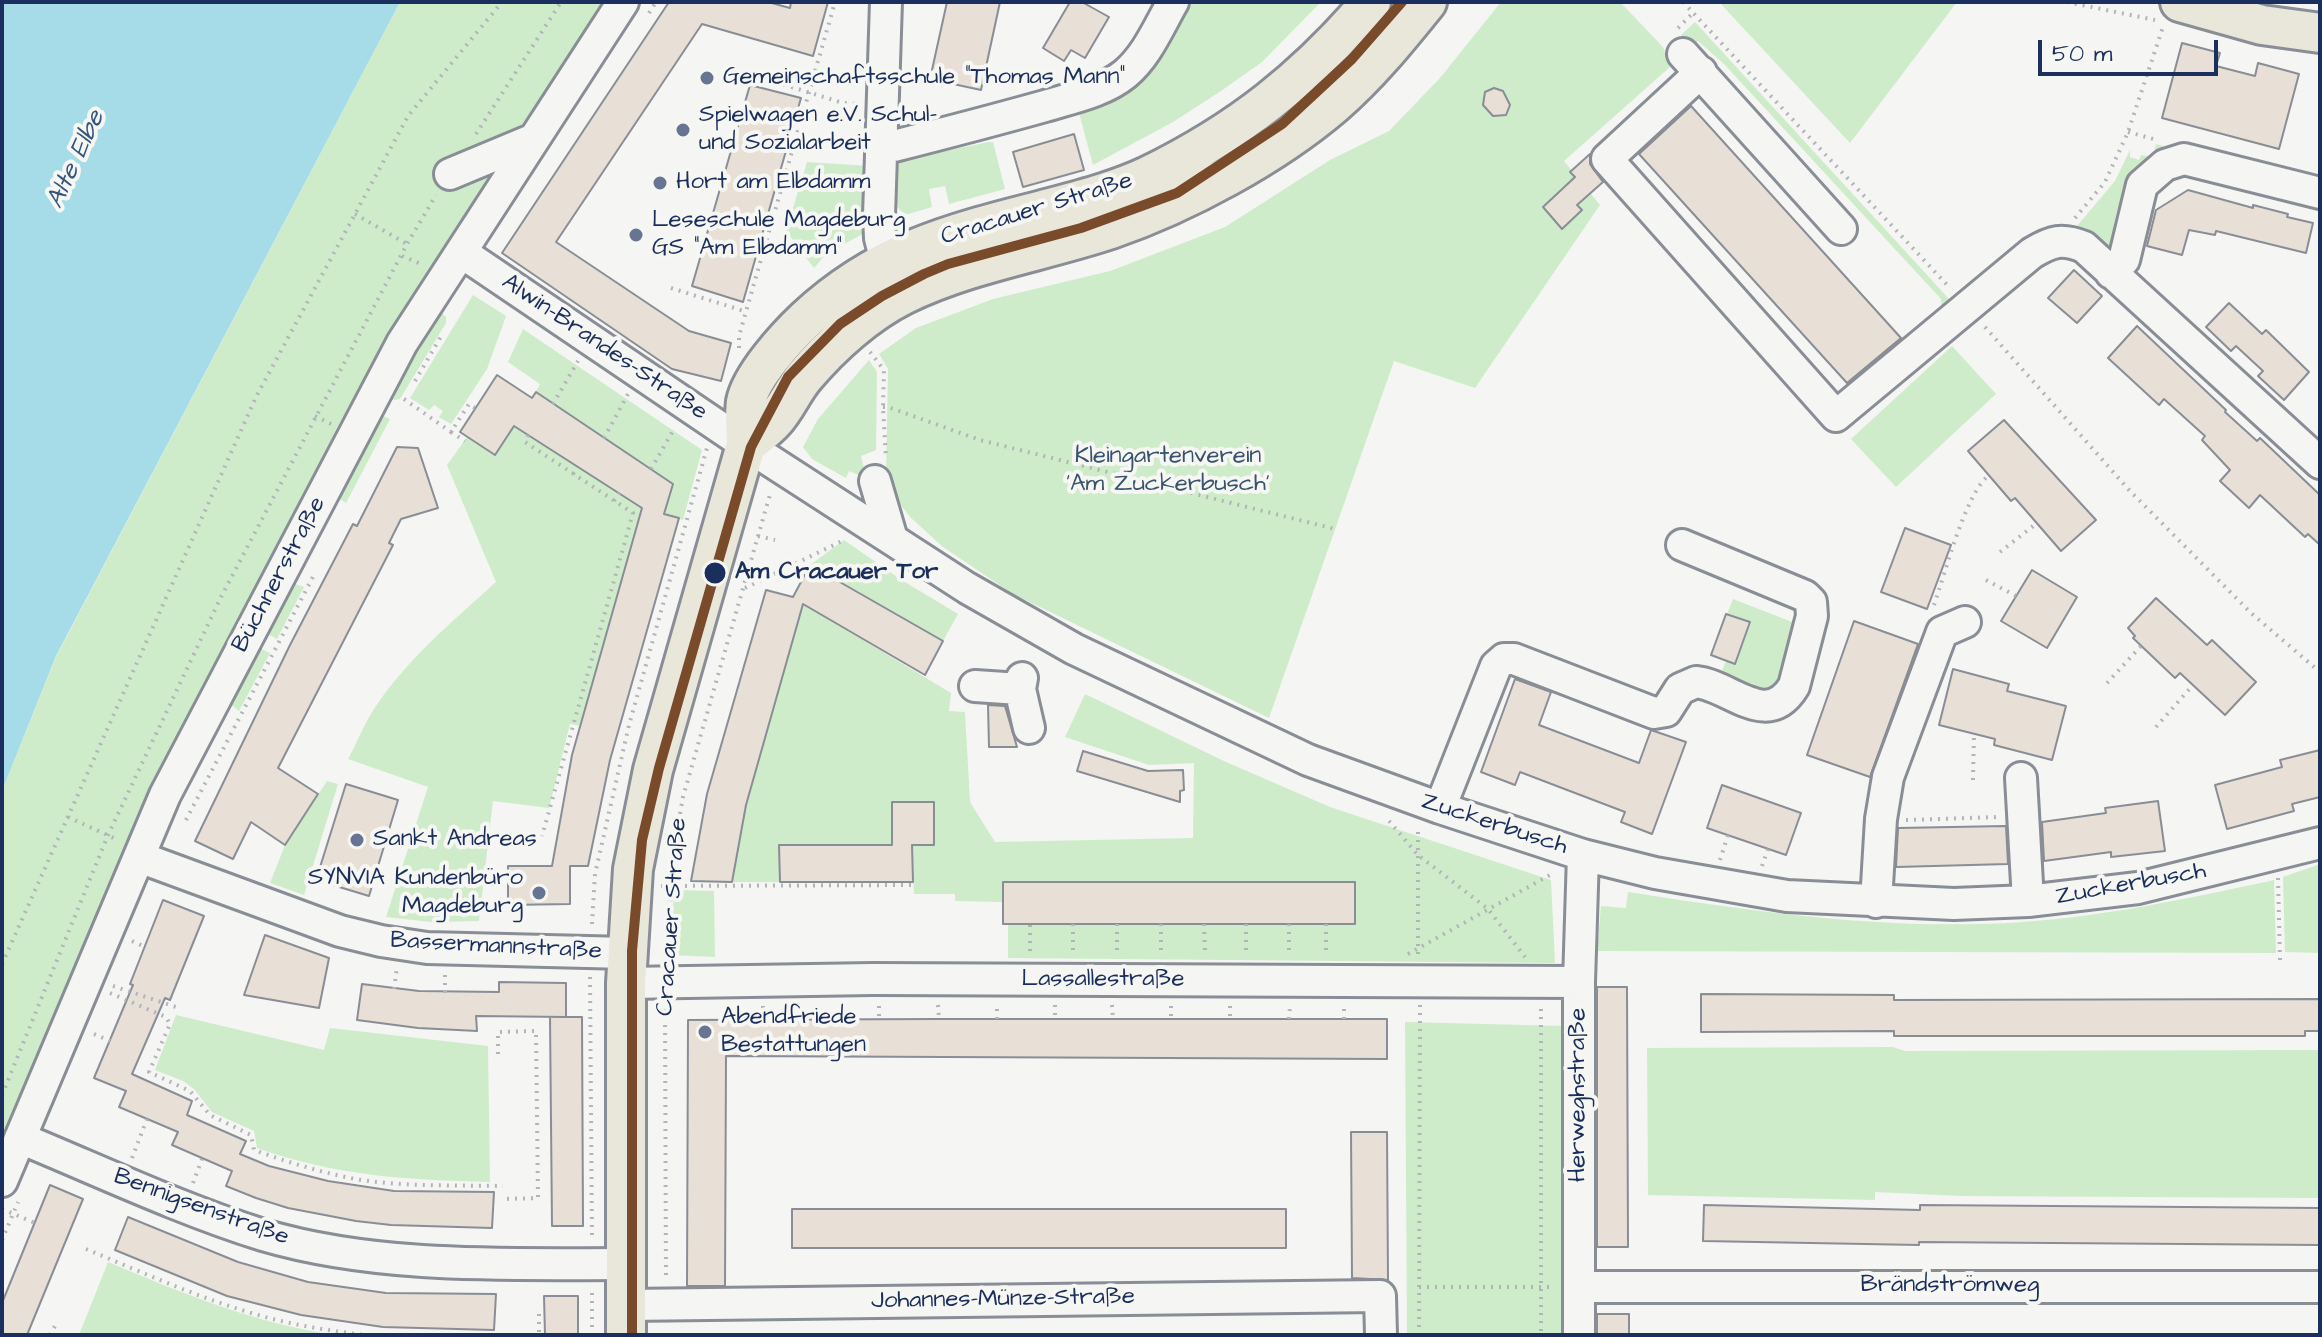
<!DOCTYPE html>
<html>
<head>
<meta charset="utf-8">
<style>
	body { margin:0 }
	#map { position:relative; width:2322px; height:1337px; overflow:hidden; background:#f5f5f3; font-family:"Architects Daughter",sans-serif }
	canvas { display:block }
	.frame { position:absolute; inset:0; border:4px solid #1b2f5e; pointer-events:none }
	.scale { position:absolute; left:2038px; top:40px; width:180px; height:36px; box-sizing:border-box; border:4px solid #1b2f5e; border-top:0; padding-left:10px; font-size:24px; line-height:28px; white-space:nowrap; color:#1b2f5e; -webkit-text-stroke:6px #f6f6f2; paint-order:stroke }
</style>
</head>
<body>
<div id="map">
<canvas width="2322" height="1337"></canvas>
<div class="frame"></div>
<div class="scale">50 m</div>
</div>
<script>
const context = document.querySelector('canvas').getContext('2d');
context.lineJoin = 'round';
function fillPath(path, color) { context.fillStyle = color; context.fill(path, 'evenodd'); }
function stroke(path, color, width, dash) { context.strokeStyle = color; context.lineWidth = width; context.lineCap = dash ? 'butt' : 'round'; context.setLineDash(dash || []); context.stroke(path); }
function drawText(font, color, halo, rows, align = 'center') {
  context.font = font + ' "Architects Daughter",sans-serif'; context.lineWidth = 8; context.setLineDash([]); context.textBaseline = 'middle'; context.strokeStyle = halo; context.fillStyle = color; for (const [text, x, y, turn = 0] of rows) {
    context.save(); context.translate(x, y); context.rotate((+turn || 0) * Math.PI / 180); context.textAlign = isNaN(turn) ? turn : align; if (halo) context.strokeText(text, 0, 0); context.fillText(text, 0, 0); context.restore();
  }
}
fillPath(new Path2D(`
	M400,2H606L407,306L339,424L126,842L2,1141V791L56,657Z
	M1192,2H1321L1262,62L1221,91L1173,122L1093,165L1079,113C1098,105 1119,99 1137,86C1163,67 1177,30 1192,2Z
	M1501,2H1620L1663,47L1670,67L1564,161L1600,205L1475,388L1394,361L1269,718L1013,594L943,547L910,517L896,499L886,476L888,369L879,354L916,328L993,299L1110,271L1225,227L1330,160L1389,131L1440,78Z
	M1719,2H1957L1850,143Z
	M1695,22L1950,300L1946,313L1941,315V299L1724,64L1698,41L1691,47L1681,35Z
	M989,142H993L1005,189L949,204L945,186L929,189L932,207L905,215L895,205L898,163L900,160Z
	M2156,144L2179,151L2125,208L2118,207L2113,229L2121,234L2116,247L2104,252L2077,226L2115,181L2130,150V157L2139,160L2141,155L2153,157Z
	M807,162L869,166L868,231L826,254L814,268L786,231Z
	M473,295L506,316L487,369L451,424L439,417L443,411L434,405L429,410L410,398Z
	M440,311L446,317V323L400,399L393,400L388,397Z
	M523,329L702,450L683,520L664,514L673,484L536,392L540,384L508,362Z
	M1952,346L1996,394L1896,487L1851,439Z
	M869,360L877,372L876,450L861,456L866,478L849,471L846,478L812,459L803,447L818,419Z
	M379,414L390,419L346,503L335,496Z
	M514,426L642,508L581,726L570,724L549,808L493,801L479,921L431,922L386,917L428,787L348,759C357,743 364,724 374,709C406,660 453,621 496,582L447,465L467,437L495,455Z
	M844,540L900,579L958,614L943,641L810,565Z
	M292,583L304,587L277,639L266,633Z
	M1733,599L1800,625L1783,686L1766,693L1719,678L1726,661L1735,665L1751,623L1727,614Z
	M803,604L951,693L949,711L965,712L970,802L995,842L1193,838L1194,763L1149,765L1065,737L1085,694L1226,762L1330,807L1551,880L1555,963L1008,958V924H1355L1003,882V902L955,901V894H914L912,845H780V882H732L746,805Z
	M259,648L270,653L239,711L230,704Z
	M327,781L338,784L304,895L270,883L285,845Z
	M2320,864V953L2285,952L2283,877Z
	M2274,880L2276,953L1597,951L1601,906L1626,908L1628,892C1744,910 1861,927 1979,924C2079,922 2177,901 2274,880Z
	M674,890L714,891L715,957L670,955Z
	M176,1015L324,1050L330,1028L488,1046L490,1182C407,1180 336,1176 257,1148L254,1131L212,1112L194,1089L183,1081L155,1070Z
	M1405,1022L1565,1026L1567,1335H1407Z
	M1893,1047L1905,1051L2320,1050V1198L1960,1196L1875,1192V1200L1648,1195L1647,1048Z
	M108,1262C182,1293 256,1324 336,1335H79Z`), '#ceecca');
fillPath(new Path2D(`
	M2,2H400L56,656L2,791Z`), '#a6dbe8');
const building = new Path2D(`
	M669,2H768L790,8L791,2H828L813,56L702,24L556,242L689,331L731,343L721,381L672,369L502,253Z
	M947,2H1000L981,90L930,79Z
	M1070,2H1082L1109,17L1085,58L1071,50L1064,61L1043,48Z
	M2182,43L2220,53L2216,66L2255,76L2258,63L2299,74L2279,149L2162,118Z
	M750,85L801,98L743,302L692,286Z
	M1494,88L1503,91L1510,105L1506,115L1493,116L1483,105L1485,92Z
	M1691,106L1901,338L1847,383L1639,154Z
	M1074,134L1084,170L1023,187L1013,152Z
	M1590,154V164L1603,182L1577,205L1582,210L1562,229L1543,207L1575,177L1570,172Z
	M2188,190L2253,208V205L2288,214L2287,217L2313,223L2306,253L2216,231L2215,235L2189,230L2182,255L2147,246L2156,210Z
	M2074,270L2102,296L2077,323L2048,298Z
	M2229,303L2262,334L2266,330L2309,372L2284,400L2258,376L2263,371L2236,346L2231,351L2206,327Z
	M2137,326L2226,410L2225,412L2257,441L2260,438L2320,495V545L2308,534L2305,537L2260,495L2249,508L2220,481L2230,470L2202,440L2205,436L2164,399L2159,405L2108,358Z
	M497,375L532,398L536,392L673,484L664,514L679,518L610,760L588,866H570V904L508,905V866H552L572,755L642,508L514,426L495,455L460,432Z
	M2004,420L2096,520L2061,551L2015,498L2011,501L1968,451Z
	M397,447L418,448L438,508L401,519L389,543L393,545L278,768L318,794L285,845L251,822L233,859L195,841L290,645L353,524L357,526Z
	M1905,528L1951,545L1927,609L1881,592Z
	M810,565L943,641L925,675L803,604L746,805L732,882L691,881L707,794L766,590L793,597Z
	M2032,570L2077,597L2047,648L2001,621Z
	M2156,598L2207,645L2212,640L2256,682L2225,715L2180,673L2175,678L2133,638L2135,636L2128,628Z
	M1726,614L1750,622L1735,664L1711,655Z
	M1854,621L1918,644L1870,777L1807,755Z
	M1953,669L2009,684L2007,691L2066,706L2052,760L1994,745L1995,739L1939,725Z
	M1515,679L1551,692L1539,725L1639,763L1651,730L1686,742L1652,834L1621,822L1625,812L1520,772L1515,785L1481,772Z
	M988,705L1005,706L1017,747H989Z
	M2320,750V797L2292,804L2294,811L2227,829L2215,785L2282,767L2280,760Z
	M1083,751L1148,771L1183,770L1184,790L1180,791V802L1077,771Z
	M346,784L398,800L369,896L316,880Z
	M1722,785L1801,813L1786,855L1707,828Z
	M2158,801L2165,851L2111,857V852L2044,861L2042,822L2106,813L2105,808Z
	M892,802H934V845H912L913,882H780L779,845H892Z
	M2006,826L2008,864L1896,867L1898,828Z
	M1003,882H1355V924H1003Z
	M163,900L204,916L170,1000L165,998L132,1074L192,1101L187,1115L246,1141L240,1154L269,1166L328,1181L394,1191L494,1192L492,1228L391,1225L356,1221L288,1208L256,1198L226,1186L232,1171L172,1145L178,1132L119,1107L126,1091L94,1078L133,985L130,984Z
	M265,935L329,958L319,1008L244,995Z
	M499,982L566,983V1017L476,1016L477,1031L418,1028L357,1020L362,984L419,991L499,992Z
	M1597,987H1627L1628,1247H1597Z
	M1701,994L1894,995V1000L2320,999V1031H2305V1036H1894V1031L1701,1032Z
	M550,1017H582L583,1226H552Z
	M939,1019H1387V1059L726,1056L725,1286H687L688,1020Z
	M1351,1132H1387L1388,1280L1352,1278Z
	M50,1185L83,1199L27,1335H2V1303Z
	M1704,1205L1920,1210V1205L2320,1208V1245L1919,1242V1245L1703,1241Z
	M792,1209H1286V1248H792Z
	M128,1217L238,1262L308,1282L386,1293L496,1294L494,1330L383,1327L301,1315L227,1296L115,1250Z
	M544,1296H578V1335H545Z
	M1597,1314H1629V1335H1597Z`);
fillPath(building, '#e8e0d7');
stroke(building, '#898d95', 2);
const minor = new Path2D(`
	M886,2L879,216L880,238L891,282
	M1683,54L1841,229
	M1701,72L1607,159L1836,416L2032,253C2052,241 2062,238 2084,247L2320,463
	M883,146H894C945,133 995,120 1045,106C1071,98 1103,92 1125,74C1147,56 1159,26 1173,2
	M450,174L534,139
	M461,252L746,445L967,588L1074,649L1308,760L1440,808L1583,855L1655,873L1787,896L1954,904L2028,901L2138,888L2320,843
	M2111,273L2124,260L2142,185L2165,165L2184,159L2320,193
	M875,481L892,539
	M975,686L1020,689L1022,678
	M1020,689L1029,728
	M2021,778L2028,901
	M1440,808L1496,666L1504,659H1514L1654,713L1666,711L1680,689L1696,682C1730,685 1767,731 1794,686L1812,616L1811,602L1805,596L1682,545
	M139,857L340,931L381,941L427,948L627,953
	M1876,902L1881,819L1888,777L1942,632L1965,622
	M626,983L873,979L1579,982
	M20,1138C100,1171 180,1209 263,1235C378,1269 508,1264 626,1264
	M2,1181L165,795L402,343L623,2
	M1579,1287H2320
	M626,1305L1380,1296L1381,1335
	M1579,1335V982L1583,855`);
const major = new Path2D(`
	M2180,2L2262,25L2320,33
	M746,445C755,437 766,430 774,421C786,408 793,390 805,376C831,345 867,313 903,295C968,263 1042,252 1111,229C1186,203 1273,156 1333,105C1368,75 1398,38 1427,2
	M626,1335V983L633,869L653,770L746,445C746,431 744,415 746,402C751,376 787,337 806,319C877,253 948,234 1039,211C1076,201 1114,192 1148,176C1240,131 1305,79 1371,2`);
stroke(minor, '#898d95', 36);
stroke(major, '#898d95', 44);
stroke(new Path2D(`
	M1683,2L1950,288
	M2067,2L2155,20
	M649,13L656,2
	M1678,28L1693,13
	M753,75L843,103L858,104
	M2128,132L2157,140
	M476,134L561,2
	M355,214L407,244
	M2075,218L2105,182L2128,132L2164,24
	M402,256L421,264
	M671,288L747,312
	M1985,327L2130,491L2251,613L2320,672
	M739,348V336L835,2
	M870,352L884,370L883,407L886,458
	M415,381L443,333
	M404,399L451,432L469,404L475,408
	M553,404L578,361
	M883,407H888L980,440L1335,529
	M315,416L331,424
	M451,432L465,441
	M528,435L525,442L633,513L542,836
	M604,438L628,394
	M651,469L674,429
	M573,474L577,467
	M614,501L619,493
	M758,536L775,540
	M2000,552L2037,523
	M1986,580L2016,596
	M745,588L844,540
	M1934,605C1945,574 1965,495 1988,476
	M2107,683L2141,646
	M2156,727L2193,685
	M1973,780L1974,734
	M68,817L118,840
	M186,820L315,573
	M1906,820L1998,817
	M1389,821L1418,855L1488,909L1525,957
	M1418,832V957
	M1720,860L1728,835
	M1762,866L1768,849
	M2278,878L2280,960
	M661,886L914,885
	M592,924L595,874L629,725L707,448
	M1073,924V954
	M1117,924V954
	M1161,924V954
	M1204,924L1205,954
	M1246,924V954
	M1289,924V954
	M1326,924V954
	M1030,925V954
	M132,941L145,947
	M1408,954L1550,875L1551,871
	M667,957L673,854L683,797L771,491
	M2,964L256,397L408,116L502,2
	M590,977L592,1240
	M113,986L176,1007
	M394,989L397,967
	M110,993L166,1017L170,1024L149,1072L190,1091L210,1115L251,1135L254,1150C287,1162 320,1172 355,1179C403,1187 454,1185 503,1186
	M445,993V975
	M938,1005L939,1019
	M1055,1005V1019
	M1112,1005L1113,1019
	M763,1006V1020
	M879,1006V1019
	M1171,1006V1019
	M1230,1006V1019
	M665,1009L666,1281
	M1541,1009V1335
	M820,1019V1006
	M997,1019V1005
	M1289,1019L1290,1006
	M1344,1019V1005
	M94,1034L110,1041
	M498,1054V1032L536,1031L538,1198L504,1199
	M2,1095L108,835L221,597L407,244L436,195
	M132,1158L147,1119
	M193,1183L202,1159
	M2,1209L35,1223
	M2,1240L18,1202
	M86,1249C139,1271 192,1295 248,1312C286,1324 325,1330 364,1335
	M1419,1287H1553
	M2,1295L5,1296
	M539,1314V1335
	M50,1335L55,1326
	M592,1335V1289
	M1419,1335L1420,1005`), '#b2b4b9', 4, [2, 6]);
stroke(minor, '#f5f5f3', 30);
stroke(major, '#e9e6da', 38);
stroke(new Path2D(`
	M632,1335V951L642,840L659,768L751,447L788,377L840,324L882,296L924,274L948,264L1081,228L1177,193L1282,124L1352,59L1402,2`), '#7a4b2a', 10);
for (const [x, y, r, color] of [
	[707,78,8,"#677492"],
	[683,130,8,"#677492"],
	[660,183,8,"#677492"],
	[636,235,8,"#677492"],
	[715,573,12,"#1b2f5e"],
	[357,840,8,"#677492"],
	[539,893,8,"#677492"],
	[705,1032,8,"#677492"]
]) { const dot = new Path2D(); dot.arc(x, y, r, 0, 2 * Math.PI); context.fillStyle = color; context.fill(dot); stroke(dot, '#f6f6f2', 3); }
drawText('24px', '#1b2f5e', '#f6f6f2', [
	["Gemeinschaftsschule \"Thomas Mann\"",723,78],
	["Spielwagen e.V. Schul-",699,116],
	["und Sozialarbeit",699,144],
	["Hort am Elbdamm",676,183],
	["Leseschule Magdeburg",652,221],
	["GS \"Am Elbdamm\"",652,249],
	["Sankt Andreas",373,840],
	["SYNVIA Kundenbüro",523,879,"right"],
	["Magdeburg",523,907,"right"],
	["Abendfriede",721,1018],
	["Bestattungen",721,1046]
], 'left');
drawText('24px', '#1b2f5e', '#f6f6f2', [
	["Cracauer Straße",1037,210,-17],
	["Alwin-Brandes-Straße",604,348,34],
	["Büchnerstraße",280,575,-62],
	["Zuckerbusch",1494,825,18],
	["Zuckerbusch",2131,885,-10],
	["Cracauer Straße",673,917,-86],
	["Bassermannstraße",496,947,3],
	["Lassallestraße",1103,980],
	["Herweghstraße",1579,1095,-90],
	["Bennigsenstraße",201,1208,20],
	["Brändströmweg",1950,1286],
	["Johannes-Münze-Straße",1003,1300,-1]
]);
drawText('24px', '#38536d', '#f6f6f2', [
	["Kleingartenverein",1168,457],
	["'Am Zuckerbusch'",1168,485]
]);
drawText('bold 24px', '#1b2f5e', '#f6f6f2', [
	["Am Cracauer Tor",735,573]
], 'left');
drawText('italic 26px', '#35577f', '#f6f6f2', [
	["Alte Elbe",77,160,-65]
]);
</script>
</body>
</html>
